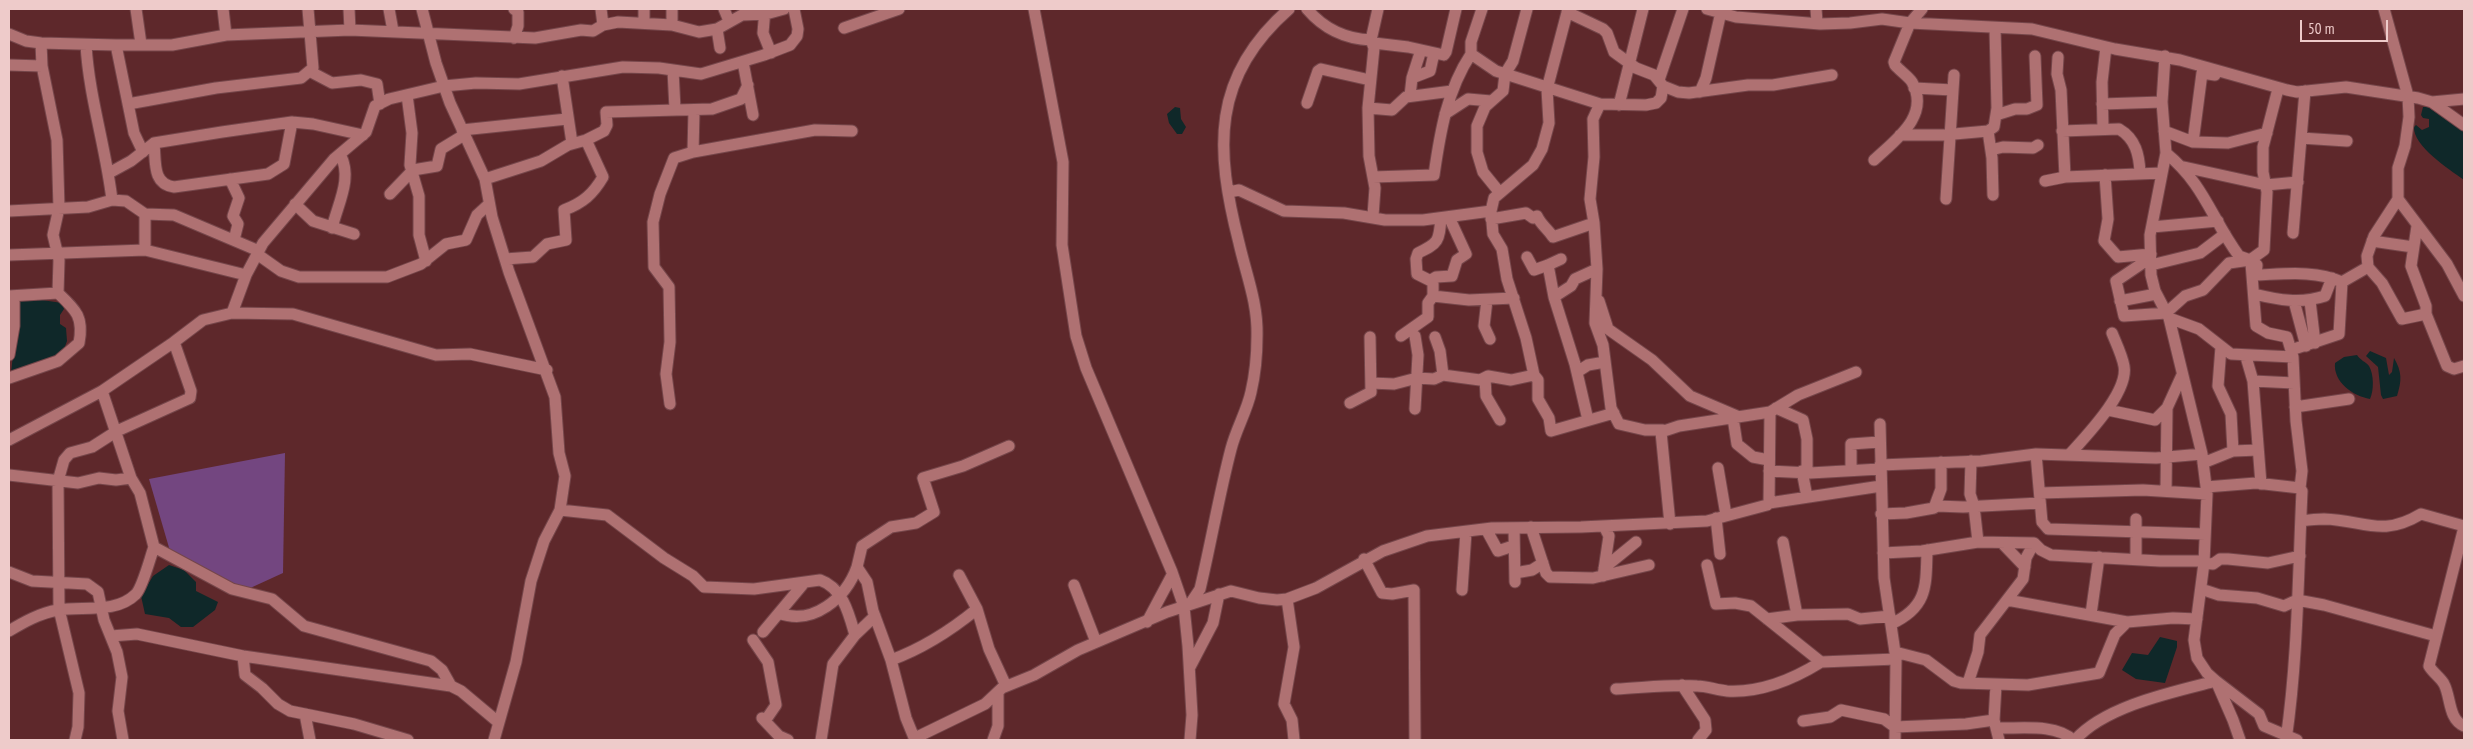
<!DOCTYPE html>
<html>
<head>
<meta charset="utf-8">
<style>
	body { margin:0 }
	#map { position:relative; width:2473px; height:749px; overflow:hidden; background:#5e282b; font-family:"PT Sans Narrow",sans-serif }
	canvas { display:block }
	.frame { position:absolute; inset:0; border:10px solid #eecbca; pointer-events:none }
	.scale { position:absolute; left:2300px; top:20px; width:88px; height:22px; box-sizing:border-box; border:2px solid #eecbca; border-top:0; padding-left:6px; font-size:15px; line-height:18px; white-space:nowrap; color:#eecbca; -webkit-text-stroke:4px #5e282b; paint-order:stroke }
</style>
</head>
<body>
<div id="map">
<canvas width="2473" height="749"></canvas>
<div class="frame"></div>
<div class="scale">50 m</div>
</div>
<script>
const context = document.querySelector('canvas').getContext('2d');
context.lineJoin = 'round';
function fillPath(path, color) { context.fillStyle = color; context.fill(path, 'evenodd'); }
function stroke(path, color, width, dash) { context.strokeStyle = color; context.lineWidth = width; context.lineCap = dash ? 'butt' : 'round'; context.setLineDash(dash || []); context.stroke(path); }
fillPath(new Path2D(`
	M285,453L283,573L235,595L170,551L149,479Z`), '#734680');
fillPath(new Path2D(`
	M1175,107L1180,108L1181,119L1186,127L1182,134H1177L1169,123L1167,114Z
	M2423,107H2428L2464,132V180C2449,169 2413,146 2414,127L2416,125L2422,130L2429,127V119L2423,118L2421,115Z
	M22,297L62,303L64,309L60,315V324L66,328L67,341L62,355L11,373L19,300Z
	M2370,351L2386,358L2389,375L2392,372L2394,358C2402,372 2402,380 2397,396L2383,399L2381,395L2378,367L2366,356Z
	M2357,355C2360,360 2366,362 2369,366C2374,374 2374,391 2370,399C2353,396 2333,382 2335,363L2344,357Z
	M169,565L184,570L196,582V591L218,602L215,610L193,627H181L169,618L145,614L141,596L153,576Z
	M2160,637L2177,641V647L2165,683L2136,679L2122,670L2132,653L2148,655Z`), '#0f2829');
const street = new Path2D(`
	M136,9L141,44
	M223,9L226,35
	M349,9L350,30
	M389,9L393,31
	M422,9L436,63L450,103L485,179L492,217L509,272L555,397L559,453L565,476L560,510L544,541L531,581L516,662L494,740
	M514,9L518,12V26L514,38
	M601,9L603,25
	M644,9V23
	M724,9L729,21
	M765,9L763,33L771,53
	M1034,9L1063,162L1062,245L1076,336L1086,368L1172,572L1184,607L1188,646L1192,715L1190,740
	M1307,9C1324,29 1346,39 1371,40
	M1482,9L1471,42V54L1496,71L1600,104L1646,105L1656,103L1661,98L1663,86
	M1707,9L1736,17L1820,24L1850,23L1882,19L1910,23L2032,29L2115,49L2180,60L2287,90L2297,92L2346,87L2418,98L2432,102L2464,125
	M1816,9L1817,22
	M2384,9L2408,96L2409,117L2405,146L2398,168V199L2374,236L2367,256L2368,267L2382,283L2402,319L2426,314L2447,366L2454,369L2464,366
	M1567,12L1603,29L1607,33L1614,52L1636,68L1654,75L1663,86L1678,92L1689,93L1748,85H1773L1832,75
	M672,25V9
	M844,28L899,9
	M717,29L720,48
	M9,34L26,41L41,43L116,45H172L226,35L350,30L535,38L581,30L593,31L603,25L618,22L672,25L699,32L717,29L742,15L766,14L784,9
	M1374,43L1408,47L1444,55L1446,52L1456,9
	M86,45C89,97 106,148 112,200
	M116,45L134,133L143,152
	M2165,56L2162,102L2166,153L2150,235L2151,275L2155,291L2169,318L2202,454L2207,494L2204,563L2194,640L2197,658L2207,673L2216,681L2233,720L2240,740
	M2058,57L2057,74L2061,90L2065,177
	M743,62L753,115
	M9,65L42,66
	M673,70L675,109
	M311,72L332,83L361,80L377,84L380,104
	M562,76L572,143
	M1412,78L1430,71L1434,53
	M1659,80L1683,9
	M1914,88L1953,90
	M1700,92L1706,78L1721,12
	M407,95L412,133L410,165L419,196V235L426,261
	M1410,96L1412,78L1421,50
	M2432,102L2464,99
	M1307,103L1318,71L1321,69L1370,80
	M128,104L216,88L301,78L313,68L308,9
	M1600,104L1593,119L1594,157L1590,199L1594,223L1597,269L1595,323L1603,345L1611,408L1619,424L1645,430H1663
	M2102,104L2162,102
	M1619,105L1643,9
	M1368,108L1392,110L1406,97L1452,91
	M1445,114L1468,99L1491,101
	M1996,115L2015,109H2027L2037,105L2035,56
	M2103,129L2102,82L2106,47
	M462,130L567,119
	M1988,131L1992,158L1993,195
	M2062,131L2119,129C2136,139 2139,155 2140,172
	M2164,131L2193,142L2228,143L2267,133
	M1900,135H1943L1988,131L1994,127L1997,108L1995,28
	M2301,138L2347,141
	M2193,142L2202,73L2215,75
	M154,143C156,162 152,184 174,187L268,174L284,164L292,122
	M1991,150L2003,147L2033,148L2038,145
	M693,152L815,130L852,131
	M2166,153C2205,185 2211,218 2239,256L2250,260L2251,263L2256,326L2268,333L2287,337L2293,357L2296,421L2302,471L2300,488L2302,491C2298,575 2298,657 2286,740
	M1874,160C1895,140 1931,116 1912,82C1908,76 1900,71 1895,65L1894,62L1910,23L1922,9
	M2184,167L2266,185L2298,182
	M109,173L131,161L154,143L222,132L292,122L313,124L363,135
	M2105,175L2108,219L2104,241L2118,257L2151,254
	M1373,177L1434,175C1440,133 1447,90 1471,54
	M230,179L239,198L233,216L238,224L234,240
	M485,179L541,161L568,145L586,140L604,131L607,125L606,112L712,109L741,99L748,85
	M2045,181L2065,177L2162,173
	M1229,192L1239,190L1284,211L1344,213L1385,220H1423L1491,211L1494,198L1533,165L1542,149L1549,123L1547,89L1568,9
	M1500,193L1483,172L1477,152V126L1485,107L1503,91L1505,74L1513,61L1527,9
	M390,194L413,170L437,166L441,149L464,135
	M1946,199L1954,75
	M2398,199L2447,264L2464,296
	M295,204L313,221L354,234
	M9,211L88,207L112,200L126,201L145,214V250
	M1491,211L1493,234L1502,249L1507,279L1526,338L1534,375L1538,380V399L1549,418L1551,431L1614,413
	M145,214L174,215L259,251
	M1373,216L1375,188L1369,156L1368,108L1374,48L1371,40L1378,9
	M1441,218C1439,241 1439,243 1418,253L1416,259L1417,274L1433,282V296L1469,300L1514,298
	M1491,219L1526,213L1533,218L1537,216C1541,225 1548,229 1553,237L1594,223
	M2417,226L2411,266L2426,306V314
	M2152,227L2218,221
	M332,228C338,203 353,178 340,154
	M2293,233L2305,91
	M2372,241L2413,247
	M257,254L281,271L299,277H387L421,264L446,244L466,240L477,215L489,204
	M9,255L145,250L246,275
	M1527,257L1534,270L1548,265
	M2150,258L2116,281L2124,316L2166,313L2185,296L2203,290L2229,263L2250,260L2264,250L2267,192L2263,172V147L2278,89
	M505,259L533,257L547,244L566,240L564,210C583,203 593,194 603,177L586,140
	M1561,259L1548,265L1554,297L1575,364L1588,420
	M2151,265L2200,253L2225,234
	M2257,265L2256,275C2285,274 2315,270 2342,282
	M1431,280L1436,277L1452,276L1457,260L1466,254L1449,217
	M2254,294C2279,300 2300,304 2325,296L2332,278
	M9,296L58,293
	M1554,297L1571,286L1575,279L1597,269
	M1487,300L1484,326L1490,339
	M1599,301L1608,329L1652,360L1690,396L1737,416
	M2120,301L2156,294
	M2294,301L2306,346
	M2310,301L2315,343
	M232,313L246,275L263,243L334,159L366,132L375,106L389,99L444,86L476,83L519,84L623,67L659,68L701,74L764,55L790,45L797,36L798,29L794,9
	M2169,318L2199,329L2231,354L2293,357
	M1401,336L1428,317V303L1433,296
	M1415,336L1418,355L1415,409
	M1435,337L1440,351L1443,375
	M2221,347L2218,386L2231,414L2233,451
	M2291,350L2339,334L2342,282L2368,267
	M9,355L14,326V296
	M2246,357L2253,381L2261,484
	M1577,372L1588,365L1605,362
	M9,378L58,361L79,343C84,317 76,310 58,293L59,260L53,235L59,208L57,140L42,66L41,43
	M1485,378L1486,396L1500,420
	M2253,381L2294,383
	M1371,383L1394,384L1417,378L1434,379L1443,375L1480,380L1488,376L1511,380L1534,375
	M102,391L131,478L140,493L154,547L232,589L272,599L304,626L431,661L442,670L451,686
	M1350,403L1371,392L1370,337
	M670,404L666,374L670,342L669,287L654,267L653,222L660,194L674,158L693,152L694,111
	M2295,407L2349,399
	M1776,408L1803,420L1807,439V472
	M2108,410L2155,420L2167,408
	M1733,418L1737,444L1753,457L1769,460
	M1880,424L1884,578L1896,659L1895,740
	M9,440L102,391L174,342L203,320L232,313L293,314L436,355L470,354L547,370
	M2036,454L2042,522L2048,529L2205,534
	M2070,454C2086,436 2129,392 2124,366C2122,355 2116,343 2112,333
	M1971,461L1970,494L1974,506L1978,542
	M2203,463L2233,451L2258,450
	M1880,465L1981,461L2036,454L2156,458L2202,454
	M1718,468L1726,515
	M1851,470V444L1879,442
	M1769,471L1810,473L1880,469
	M1802,471L1807,497
	M9,475L78,483L99,478L116,480L131,478
	M2206,487L2256,483L2300,488
	M2166,491L2167,408L2182,375
	M2040,493L2143,490L2207,494
	M1769,503L1770,412L1798,395L1856,372
	M1937,506L1963,507L2040,503
	M560,510L607,515L664,558L693,576L704,587L754,589L820,580C843,588 849,614 855,635
	M1881,514L1906,513L1934,508L1941,489V462
	M1716,518L1720,554
	M2301,521C2308,520 2316,519 2324,519C2364,520 2381,538 2421,514L2464,526
	M1670,524L1661,432L1679,426L1770,412
	M1531,527L1546,573L1550,577L1593,578L1649,565
	M2464,527L2429,666C2433,673 2441,678 2444,684C2451,697 2448,719 2464,726
	M1514,528L1515,582
	M1486,529L1498,551L1513,546
	M1783,542L1797,615
	M2002,543L2025,567
	M1883,553L1922,551L1978,542L2034,543L2041,550L2051,555L2160,561H2203
	M1364,559L1382,593L1392,594L1414,590L1415,740
	M2136,559V519
	M2204,563L2213,564L2220,559H2228L2268,563L2300,556
	M1707,565L1716,604L1735,603L1751,606L1821,662L1896,659
	M1604,568L1636,542
	M9,572L32,581L87,584L98,592L104,620L117,652L122,677L118,711L123,740
	M1515,573L1532,570L1543,563
	M959,575L977,609L989,649L1006,686
	M1603,576L1609,536L1604,526
	M1074,585L1096,642
	M2201,589L2219,595L2257,598L2284,606L2297,600L2324,605L2436,636
	M1462,590L1466,532
	M1287,599L1294,647L1284,704L1292,720L1294,740
	M2007,600L2127,622
	M1190,604L1200,589C1211,543 1219,495 1231,449C1236,429 1247,411 1251,392C1255,375 1257,353 1257,336C1258,303 1246,274 1239,243C1215,149 1211,77 1289,9
	M779,613C813,626 846,598 857,567
	M2091,614L2099,557
	M1767,619L1797,615L1848,614L1860,619L1890,616
	M1147,622L1172,575
	M1891,624C1928,607 1926,586 1927,550
	M9,631C24,622 40,613 58,610C83,606 116,614 136,594C143,586 150,558 154,547
	M763,632L804,583
	M111,636L137,634L243,656L451,686L461,691L498,722
	M753,640L768,662L776,705L765,721
	M1895,652L1926,660L1954,681L1961,683L2028,685L2099,673L2115,634L2127,622L2173,618L2197,619
	M243,656L245,675L262,688L278,704L290,711L354,724L408,740
	M891,660C924,648 950,631 977,609
	M1190,667L1213,623L1219,594
	M1968,683L1978,652L1980,635L2023,579L2026,558L2034,543
	M1682,685L1705,720L1706,730L1698,740
	M1996,685L1994,720L1999,740
	M1616,689C1642,688 1670,684 1697,686C1707,686 1716,690 1727,691C1761,693 1792,680 1821,662
	M305,714L310,740
	M762,718L779,736L788,740
	M1803,721L1830,717L1841,710L1884,719L1895,727L1966,724L1994,720
	M1996,728C2019,729 2055,723 2073,740
	M915,738L985,704L1002,688L1034,675L1078,650L1167,612L1231,591L1259,598L1277,600L1287,599L1316,588L1383,551L1427,536L1492,528L1581,527L1707,521L1767,505L1769,503L1881,486
	M75,740L78,727L79,693L59,609L58,481L64,460L70,453L92,447L117,431L190,398L191,391L174,342
	M821,740L833,664L855,635L875,616
	M915,740L906,718L891,660L873,611L867,582L857,567L862,546L891,527L916,523L934,512L923,478L963,466L1009,446
	M993,740L998,726V692
	M2075,740C2105,706 2173,692 2216,681L2259,714L2264,726L2297,740`);
stroke(street, '#75464a', 13);
stroke(street, '#af7172', 11);
</script>
</body>
</html>
